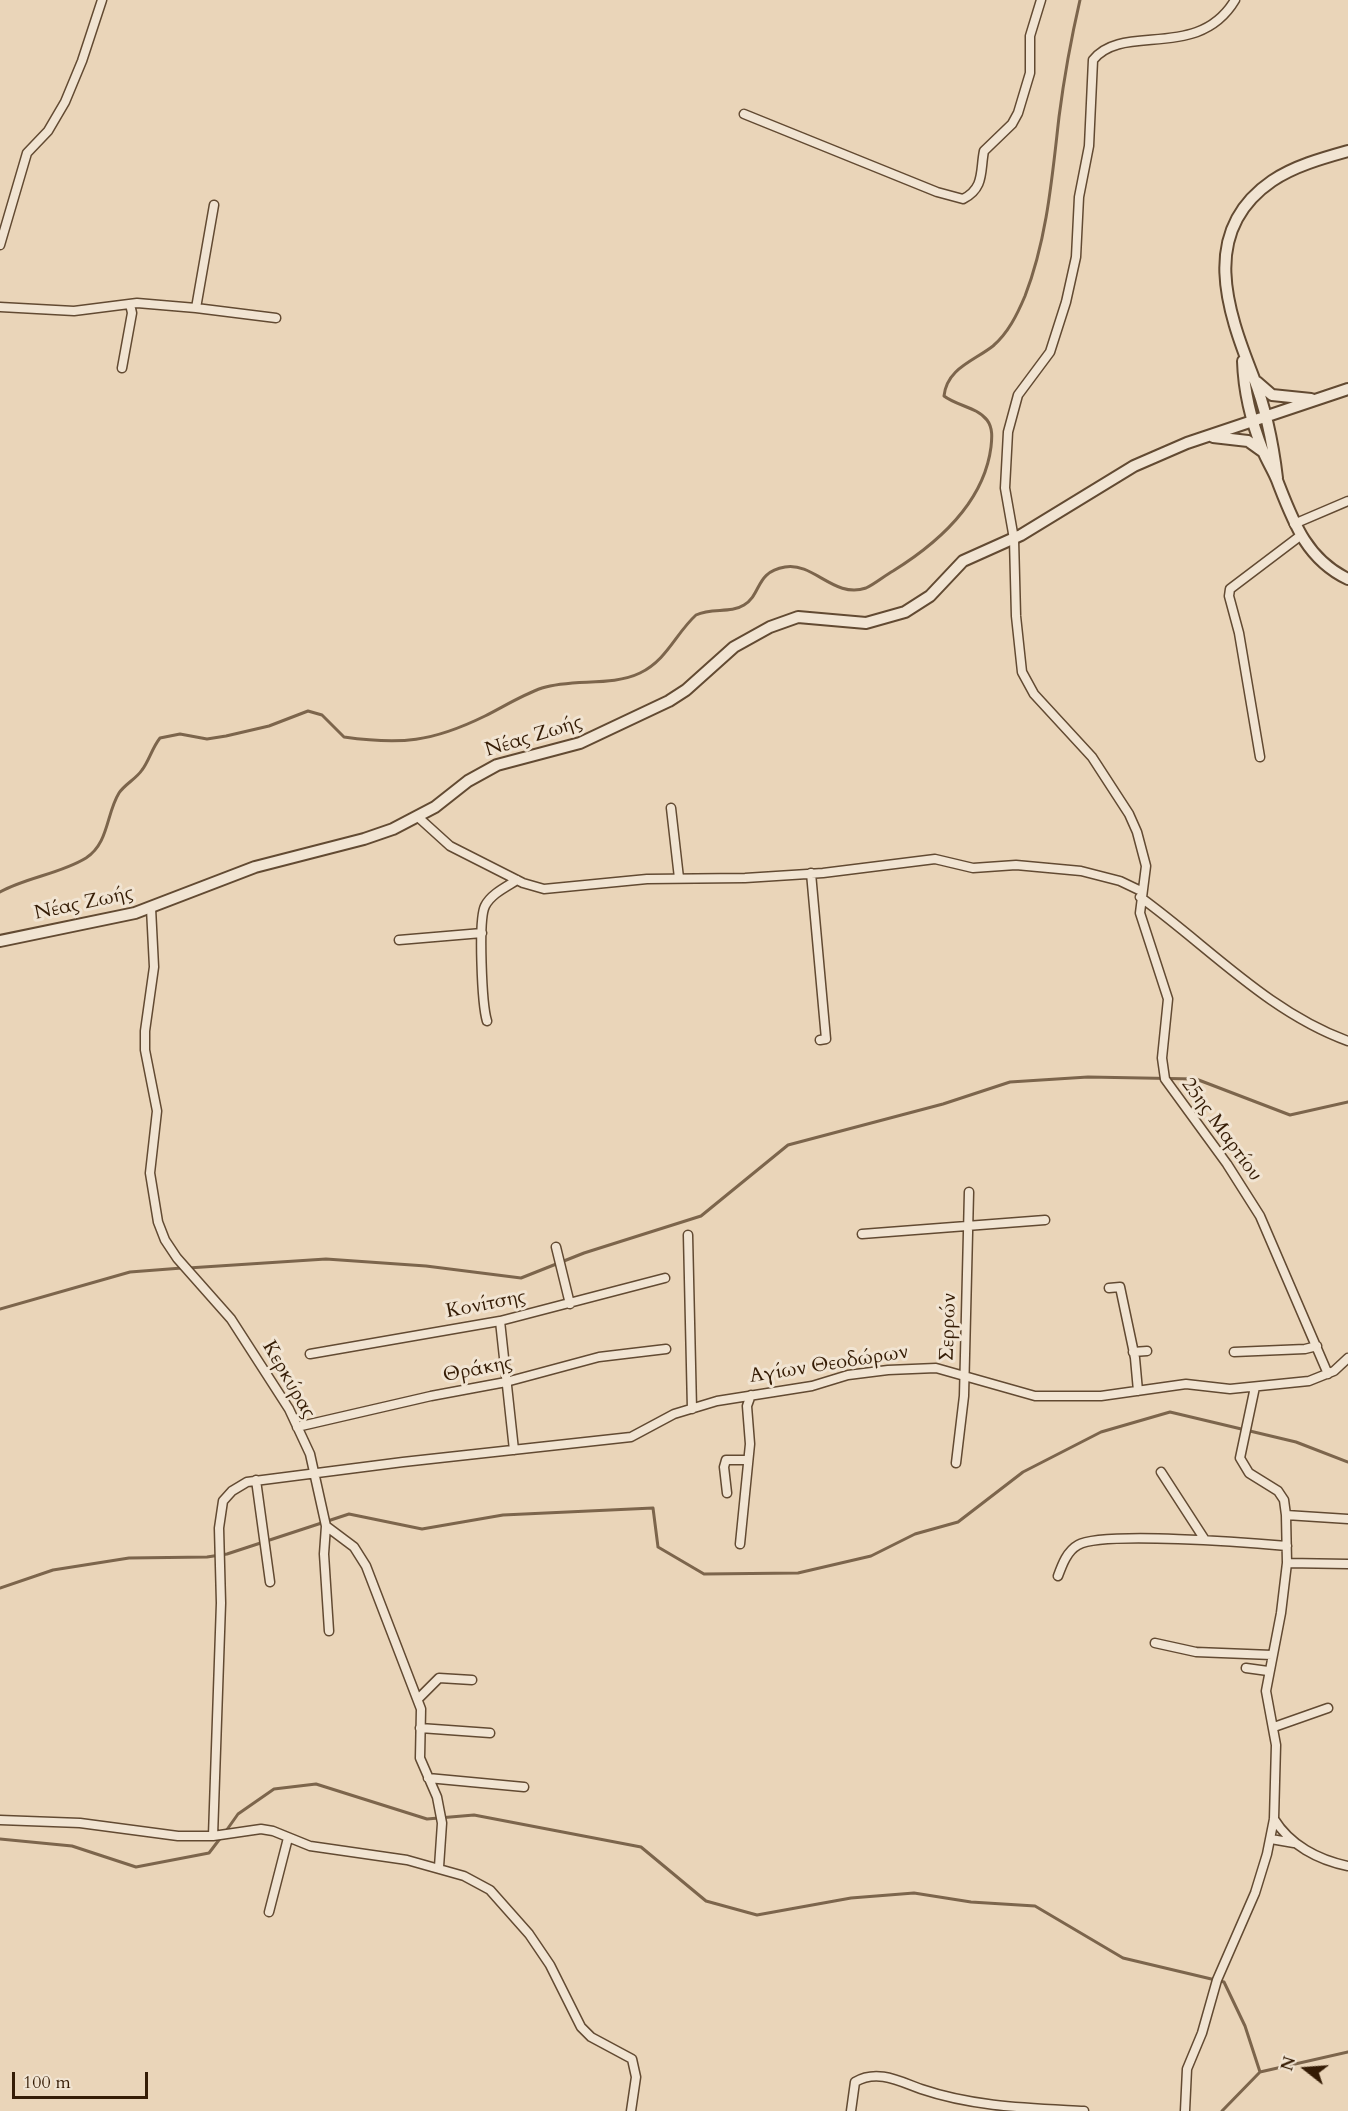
<!DOCTYPE html>
<html>
<head>
<meta charset="utf-8">
<style>
	body { margin:0 }
	#map { position:relative; width:1348px; height:2111px; overflow:hidden; background:#ead5b9; font-family:Cardo,serif }
	canvas { display:block }
	.north { position:absolute; left:1276px; top:2039px; width:60px; height:60px; -webkit-text-stroke:4px #f1e4d2; paint-order:stroke; rotate:287deg; font-size:16px; font-weight:700; line-height:24px; text-align:center; color:#351c05 }
	.north::after { content:''; display:block; margin:auto; width:21px; height:27px; background:#351c05; clip-path:polygon(50% 0,100% 100%,50% 72%,0 100%) }
	.scale { position:absolute; left:12px; top:2072px; width:136px; height:27px; box-sizing:border-box; border:3px solid #351c05; border-top:0; padding-left:8px; font-size:18px; line-height:21px; white-space:nowrap; color:#351c05; -webkit-text-stroke:4px #f1e4d2; paint-order:stroke }
</style>
</head>
<body>
<div id="map">
<canvas width="1348" height="2111"></canvas>
<div class="north">N</div>
<div class="scale">100 m</div>
</div>
<script>
const context = document.querySelector('canvas').getContext('2d');
context.lineJoin = 'round';
function stroke(path, color, width, dash) { context.strokeStyle = color; context.lineWidth = width; context.lineCap = dash ? 'butt' : 'round'; context.setLineDash(dash || []); context.stroke(path); }
function drawText(font, color, halo, rows, align = 'center') {
  context.font = font + ' Cardo,serif'; context.lineWidth = 6; context.setLineDash([]); context.textBaseline = 'middle'; context.strokeStyle = halo; context.fillStyle = color; for (const [text, x, y, turn = 0] of rows) {
    context.save(); context.translate(x, y); context.rotate((+turn || 0) * Math.PI / 180); context.textAlign = isNaN(turn) ? turn : align; if (halo) context.strokeText(text, 0, 0); context.fillText(text, 0, 0); context.restore();
  }
}
stroke(new Path2D(`
	M0,892C27,877 60,874 86,858C109,843 106,814 119,793C125,784 136,779 142,770C149,761 152,748 160,738L180,734L207,739L226,736L269,726L308,711L322,715L344,737C401,745 432,742 485,716C503,707 522,695 542,688C573,678 611,687 640,673C667,660 676,633 696,615C712,607 730,614 744,605C762,594 755,572 785,567C814,562 834,599 866,588C875,584 884,576 893,571C938,543 984,502 991,447C992,438 993,428 987,420C977,407 957,406 944,396C947,368 974,361 993,346C1008,333 1017,315 1025,296C1047,239 1052,178 1059,117C1064,78 1071,39 1080,0
	M188,1268L326,1259L426,1266L521,1278L584,1253L701,1216L788,1145L943,1104L1010,1082L1088,1077L1196,1079L1290,1115L1348,1102
	M0,1309L130,1272L182,1268
	M0,1588L53,1570L129,1558L207,1557L227,1554L349,1514L422,1529L503,1515L653,1508L658,1547L704,1574L798,1573L871,1556L915,1534L958,1522L1023,1472L1101,1432L1170,1412L1296,1442L1348,1462
	M226,1831L238,1814L274,1789L316,1784L427,1819L474,1815L641,1847L706,1901L757,1915L851,1898L914,1893L971,1902L1035,1906L1123,1958L1224,1982L1245,2026L1260,2072
	M0,1839L72,1846L136,1867L209,1853L222,1836
	M1222,2111L1260,2072L1348,2052`), '#7c654c', 3);
const minor = new Path2D(`
	M1235,0C1198,62 1123,22 1093,60L1089,146L1079,197L1076,257L1066,302L1050,352L1018,395L1008,432L1005,488L1014,539L1016,616L1022,672L1034,694L1092,757L1129,814L1137,832L1146,866L1140,913L1168,999L1162,1058L1165,1079L1227,1164L1260,1216L1328,1374
	M744,114L937,192L963,199C985,188 980,170 984,151L1012,124L1018,113L1030,73V36L1041,0
	M0,245L27,153L48,131L65,102L82,61L102,0
	M0,307L74,311L137,303L196,308L214,205
	M196,308L276,318
	M122,368L132,313L130,304
	M1294,524L1348,501
	M1260,757L1239,633L1229,596L1230,589L1300,536
	M671,808L679,878
	M418,817L450,846L523,883L544,889L647,879L745,878L823,873L935,859L973,868L1016,865L1081,871L1120,881L1141,891
	M811,873L826,1039L820,1040
	M1140,897C1208,946 1268,1012 1348,1041
	M151,908L154,967L145,1031V1050L157,1111L150,1173L158,1222L165,1240L177,1258L231,1319L289,1409L310,1454L326,1526L354,1547L366,1566L421,1709L420,1758L437,1797L442,1823L439,1867
	M399,940L482,933
	M487,1021C482,1005 478,920 485,906C491,894 506,887 517,880
	M862,1234L1045,1220
	M688,1235L692,1409
	M556,1247L570,1304
	M1109,1288L1120,1287L1135,1358L1138,1391
	M500,1321L514,1450
	M1133,1352L1147,1351
	M1234,1352L1305,1349L1317,1346
	M310,1354L500,1321L665,1278
	M297,1427L431,1396L506,1382L599,1357L666,1349
	M956,1463L964,1396L969,1192
	M1161,1472L1205,1540
	M256,1480L270,1582
	M727,1493L724,1467L726,1460H747
	M1286,1515L1348,1519
	M326,1526L324,1554L329,1631
	M740,1544L750,1444L747,1406L751,1395
	M1287,1563L1348,1564
	M1058,1576C1062,1565 1067,1551 1078,1545C1102,1531 1252,1543 1287,1546
	M1155,1643L1196,1652L1272,1655
	M1246,1668L1268,1671
	M418,1699L439,1678L472,1680
	M1274,1727L1328,1708
	M420,1728L490,1733
	M428,1778L524,1787
	M1274,1819C1290,1845 1318,1860 1348,1866
	M0,1820L80,1823L178,1836H213L261,1829L273,1831L310,1846L407,1860L464,1876L490,1890L529,1934L550,1965L581,2027L591,2037L632,2059L636,2077L631,2111
	M213,1836L221,1603L219,1528L223,1501L232,1491L247,1482L403,1462L631,1437L674,1414L717,1401L812,1386L848,1375L888,1370L936,1368L1035,1396H1101L1186,1384L1230,1389L1309,1381L1334,1371L1348,1358
	M1271,1839L1294,1843
	M269,1912L288,1838
	M851,2111L855,2082C877,2069 899,2081 921,2089C974,2107 1028,2108 1084,2111
	M1185,2111L1187,2069L1202,2033L1217,1980L1255,1893L1267,1854L1274,1819L1276,1745L1266,1691L1281,1613L1287,1563L1286,1515L1284,1500L1278,1491L1249,1473L1240,1458L1255,1387`);
const tertiary = new Path2D(`
	M1243,361C1244,393 1251,421 1263,451C1267,461 1273,470 1277,480C1293,521 1306,559 1348,579
	M1257,382L1272,395L1311,399
	M1213,437L1248,441L1262,451
	M1277,478C1273,444 1266,409 1253,376C1227,310 1199,231 1272,181C1294,166 1323,158 1348,151
	M0,941L135,913L255,867L364,839L393,829L435,807L468,781L497,765L580,743L669,701L686,690L734,647L770,627L798,617L866,623L905,612L930,596L963,561L1021,535L1134,466L1187,443L1348,389`);
stroke(minor, '#624a32', 11);
stroke(tertiary, '#624a32', 14);
stroke(minor, '#f1e4d2', 8);
stroke(tertiary, '#f1e4d2', 10);
drawText('20px', '#351c05', '#f1e4d2', [
	["Νέας Ζωής",534,737,-17],
	["Νέας Ζωής",84,904,-12],
	["25ης Μαρτίου",1221,1130,54],
	["Κονίτσης",486,1305,-11],
	["Σερρών",949,1327,-88],
	["Αγίων Θεοδώρων",829,1365,-9],
	["Θράκης",478,1370,-11],
	["Κερκύρας",288,1380,60]
]);
</script>
</body>
</html>
